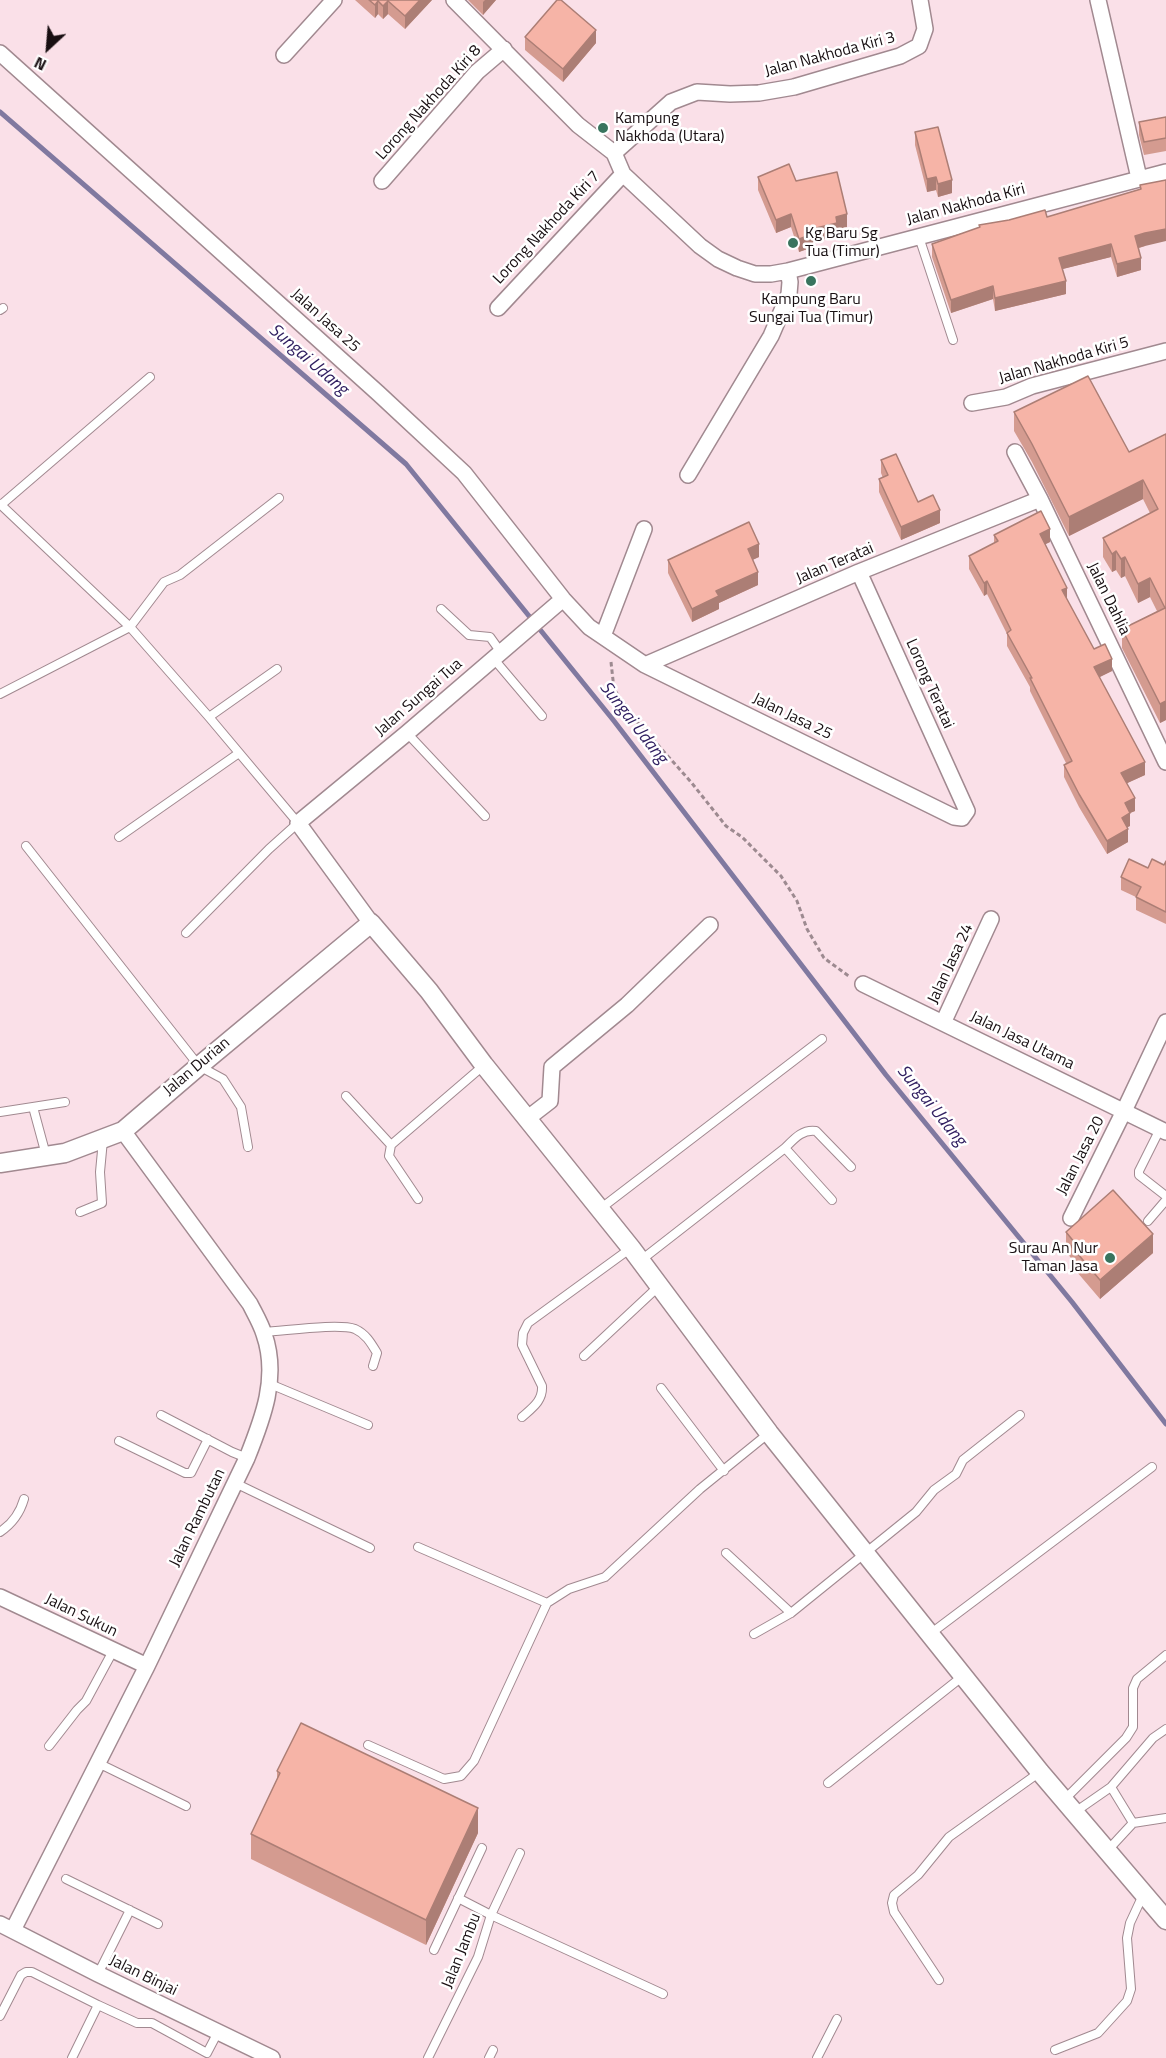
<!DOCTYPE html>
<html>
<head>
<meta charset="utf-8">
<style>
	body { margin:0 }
	#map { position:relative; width:1166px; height:2058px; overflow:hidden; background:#fae0e8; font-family:"Titillium Web",sans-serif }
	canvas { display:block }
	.north { position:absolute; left:18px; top:18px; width:60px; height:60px; -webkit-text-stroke:4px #fff; paint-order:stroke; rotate:206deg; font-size:16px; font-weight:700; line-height:24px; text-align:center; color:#180f12 }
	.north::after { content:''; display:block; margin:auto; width:21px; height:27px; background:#180f12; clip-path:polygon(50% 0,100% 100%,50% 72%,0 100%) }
</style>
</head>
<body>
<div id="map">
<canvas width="1166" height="2058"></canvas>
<div class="north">N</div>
</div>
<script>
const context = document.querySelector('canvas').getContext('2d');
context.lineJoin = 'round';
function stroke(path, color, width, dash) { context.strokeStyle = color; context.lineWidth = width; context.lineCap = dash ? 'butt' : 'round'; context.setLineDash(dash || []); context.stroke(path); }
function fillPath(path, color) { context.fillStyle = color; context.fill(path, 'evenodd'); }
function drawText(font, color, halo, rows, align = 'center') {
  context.font = font + ' "Titillium Web",sans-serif'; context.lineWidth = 5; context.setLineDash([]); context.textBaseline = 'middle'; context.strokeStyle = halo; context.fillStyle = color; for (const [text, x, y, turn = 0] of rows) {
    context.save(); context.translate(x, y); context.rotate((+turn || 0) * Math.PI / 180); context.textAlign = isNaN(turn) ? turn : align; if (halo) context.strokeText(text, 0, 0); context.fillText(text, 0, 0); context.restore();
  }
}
stroke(new Path2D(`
	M0,112L406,464L614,721L886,1075L1072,1302L1166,1424`), '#8079a0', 5);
const service = new Path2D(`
	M919,237L953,340
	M0,310L3,308
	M0,504L130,627L209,717L298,823L269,849L186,933
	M1,505L150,377
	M441,609L469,635L490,637L500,651
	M493,658L542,716
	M0,694L130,627L164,582L180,575L279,498
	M209,717L277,669
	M407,733L485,816
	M119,837L239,753
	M26,846L199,1066L223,1079L241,1107L248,1147
	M346,1096L391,1145
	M33,1107L46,1155
	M0,1112L65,1102
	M1160,1129L1139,1171V1175L1166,1196
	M785,1148L832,1200
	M418,1199L389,1156L391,1145L483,1066
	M600,1209L822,1039
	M80,1212L102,1203L100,1172L103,1140
	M1148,1221L1166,1200
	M640,1261L785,1148C794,1139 802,1129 816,1131L851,1167
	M264,1332C285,1331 338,1323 355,1329C366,1334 371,1343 377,1353L373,1366
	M584,1356L659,1286
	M270,1384L368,1425
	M661,1388L724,1471
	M161,1415L232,1452L247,1458
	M522,1417C532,1408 543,1401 542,1386L522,1345L523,1333L528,1323L631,1248
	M119,1441L185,1473H191L208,1439
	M235,1483L370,1548
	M0,1532C12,1524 20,1513 24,1499
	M418,1547L547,1603
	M726,1553L791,1613
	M754,1634L791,1613L916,1512L934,1490L956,1474L963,1460L1020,1415
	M930,1634L1152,1467
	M368,1745L444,1779L461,1776L474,1761L547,1603L569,1589L605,1577L700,1489L769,1433
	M49,1746L77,1710L86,1701L113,1651
	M98,1763L186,1806
	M828,1783L963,1676
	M1064,1800L1126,1738L1133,1727V1688L1137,1679L1166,1655
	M1075,1812L1111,1787L1153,1738L1166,1729
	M1133,1823L1166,1818
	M1108,1850L1133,1823L1111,1787
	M66,1879L158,1924
	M458,1898L491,1915L663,1994
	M434,1950L482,1848
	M98,1974L130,1910
	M939,1980L894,1912L892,1903L894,1895L918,1875L949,1837L1040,1772
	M0,2016L21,1975L26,1972H32L98,2005
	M1055,2050L1098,2033L1127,2001L1131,1989L1127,1938L1130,1923L1143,1895
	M72,2058L98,2005L137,2023H152L207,2053L218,2032
	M428,2058L478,1957L491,1915L520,1853
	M489,2058L493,2050
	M817,2058L837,2019`);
const minor = new Path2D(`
	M454,0L578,125L614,153L623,174L700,246L718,259L737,268L755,274H771L788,271L1166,172
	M1098,0L1139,178
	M0,53L378,393L464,473L563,599L589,627L645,665L954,817L962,818L967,811L859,572
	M284,55L334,0
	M614,153L671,102L697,92L730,94L759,93L794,87L900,56L919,46L925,29L920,0
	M382,181L477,72L504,49
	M498,308L623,174
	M972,403L1006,397L1032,386L1166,351
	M1015,452L1040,499L1166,762
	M688,475L771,336L789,294L790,282L788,271
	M603,636L644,529
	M645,665L859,572L1040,499
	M371,923L298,823L407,733L563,599
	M863,984L1166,1132
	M943,1023L991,919
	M528,1118L550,1101L552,1067L627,1005L710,925
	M1071,1218L1124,1111L1166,1022
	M0,1597L147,1666
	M0,1924L98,1974L272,2058
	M13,1930L147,1666L247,1458C263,1418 279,1377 264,1334C261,1324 255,1314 250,1304L123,1131`);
const tertiary = new Path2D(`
	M0,1163L65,1153L123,1131L199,1066L371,923L429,991L484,1065L631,1248L769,1433L1040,1772L1166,1920`);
stroke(service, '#a18990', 10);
stroke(minor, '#a18990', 18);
stroke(tertiary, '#a18990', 21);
stroke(new Path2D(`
	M611,662L614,689L632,716L691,782L726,826L742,837L781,876L797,901L807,929L824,958L850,977`), '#9d8a90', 3, [4.5, 3]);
stroke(service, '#fff', 8);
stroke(minor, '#fff', 15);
stroke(tertiary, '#fff', 18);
fillPath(new Path2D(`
	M355,0H432L405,29L388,14L383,19L378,14L375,18Z
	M468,0H496L483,15Z
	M525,37L596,43L563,82L525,50Z
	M1166,117V151L1144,155L1139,135V122Z
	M915,132L952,193L938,197L936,190L927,192L915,145Z
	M758,177L796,181L847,227L837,229V236L813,242V247L799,252L791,227L776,233L758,190Z
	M1166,180L1145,246L1139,248L1141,270L1117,277L1111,257L1062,269L1066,294L995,311L993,299L951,313L932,257V244L1047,217L1140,190V185Z
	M1014,412L1129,452L1166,434V720L1160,723L1122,648V629L1157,611L1150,597L1138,603L1125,576L1121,578L1116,570L1112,572L1103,557V538L1150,513L1143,499L1069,536L1032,462L1014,431Z
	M881,460L918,502L940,523L901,540L879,492V479L883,478L881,473Z
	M994,535L1050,542L1045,544L1067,599L1094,649L1112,671L1099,677L1145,775L1127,783L1135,811L1130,813V826L1127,827L1128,842L1107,854L1079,807L1064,777V765L1066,763L1030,691V687L1007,646V634L987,594L984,596L969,569V556L994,543Z
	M759,557L752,560L758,585L719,603V609L692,622L668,573V560Z
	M1166,861V924L1136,910V897L1121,890V877L1148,868L1164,865Z
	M1066,1232L1153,1253L1100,1299L1071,1265V1258L1066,1252Z
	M277,1771L478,1833L426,1945L251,1859V1834L277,1779Z`), '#d49b90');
fillPath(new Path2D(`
	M420,0H432L405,29V16Z
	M485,0H496L483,15V2Z
	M378,1V14L375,18V5Z
	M388,1V14L383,19V6Z
	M596,30V43L563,82V69Z
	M936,177V190L927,192V179Z
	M952,180V193L938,197V184Z
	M791,214V227L776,233V220Z
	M847,214V227L837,229V236L813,242V247L799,252V239L812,229L836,217Z
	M1166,229V241L1145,246L1135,249V236L1145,233Z
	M1111,244V257L1059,270V258Z
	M1141,258V270L1117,277V264Z
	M1066,281V294L995,311V298Z
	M993,286V299L951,313V300Z
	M1143,480V499L1069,536V517Z
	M940,510V523L901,540V527Z
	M1050,529V542L1040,547V534Z
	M759,544V557L748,562V549Z
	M1116,551V570L1112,572V554Z
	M1125,557V576L1121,578V559Z
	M758,572V585L719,603V609L692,622V609L716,591Z
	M1150,578V597L1138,603V584Z
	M987,581V594L984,596V583Z
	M1067,588V601L1062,590Z
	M1112,659V671L1094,680V667Z
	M1166,701V720L1160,723V704Z
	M1145,762V775L1121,786V773Z
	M1135,798V811L1130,813V826L1122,830V818L1125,803Z
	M1128,829V842L1107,854V841Z
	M1153,1234V1253L1100,1299V1280Z
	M478,1808V1833L426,1945V1920Z`), '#ac7e75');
const building = new Path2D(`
	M369,0H420L405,16L388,1L383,6L378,1L375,5Z
	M557,0H561L596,30L563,69L525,37Z
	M1166,117V138L1144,142L1139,122Z
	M938,127L952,180L938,184L936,177L927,179L915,132Z
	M789,164L796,181L837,172L847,214L836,217L837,223L812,229L813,234L799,239L791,214L776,220L758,177Z
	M1166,180V229L1145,233L1135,236L1141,258L1117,264L1111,244L1059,258L1066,281L995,298L993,286L951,300L932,244L980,227L979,225L1009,220L1045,210L1047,217L1141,189L1140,185Z
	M1088,376L1129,452L1166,434V701L1160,704L1122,629L1165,608L1150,578L1138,584L1125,557L1121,559L1116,551L1112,554L1103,538L1158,509L1143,480L1069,517L1032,444L1014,412Z
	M896,454L918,502L933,495L940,510L901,527L879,479L888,475L881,460Z
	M1041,511L1050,529L1040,534L1067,588L1062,590L1094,649L1105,644L1112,659L1094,667L1145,762L1121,773L1135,798L1125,803L1130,813L1122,818L1128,829L1107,841L1079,794L1064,765L1072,761L1030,678H1032L1007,633L1011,630L987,581L984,583L969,556L998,541L994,535Z
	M749,522L759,544L748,549L758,572L716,591L719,596L692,609L668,560Z
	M1129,859L1148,868L1152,859L1164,865L1166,861V912L1136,897L1141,887L1121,877Z
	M1113,1190L1153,1234L1100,1280L1071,1246L1075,1243L1066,1232Z
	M301,1723L478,1808L426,1920L251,1834L280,1773L277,1771Z`);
fillPath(building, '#f6b4a7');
stroke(building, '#ac7e75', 1.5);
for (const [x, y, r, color] of [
	[603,128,6,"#39745e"],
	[793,243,6,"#39745e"],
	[811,281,6,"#39745e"],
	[1110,1258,6,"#39745e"]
]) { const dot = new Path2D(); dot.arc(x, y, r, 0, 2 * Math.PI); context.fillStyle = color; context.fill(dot); stroke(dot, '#fff', 2); }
drawText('16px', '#180f12', '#fff', [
	["Jalan Nakhoda Kiri 3",830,55,-15],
	["Lorong Nakhoda Kiri 8",429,103,-48],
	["Jalan Nakhoda Kiri",966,205,-15],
	["Lorong Nakhoda Kiri 7",547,228,-47],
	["Jalan Jasa 25",325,321,42],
	["Jalan Nakhoda Kiri 5",1064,361,-16],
	["Jalan Teratai",835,564,-23],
	["Jalan Dahlia",1108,599,64],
	["Lorong Teratai",929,684,66],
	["Jalan Sungai Tua",419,698,-41],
	["Jalan Jasa 25",792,717,26],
	["Jalan Jasa 24",951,964,-65],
	["Jalan Jasa Utama",1022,1041,26],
	["Jalan Durian",197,1067,-40],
	["Jalan Jasa 20",1081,1156,-63],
	["Jalan Rambutan",198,1518,-64],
	["Jalan Sukun",81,1616,26],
	["Jalan Jambu",462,1951,-68],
	["Jalan Binjai",143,1976,26]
]);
drawText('16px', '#180f12', '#fff', [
	["Kampung",615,119],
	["Nakhoda (Utara)",615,137],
	["Kg Baru Sg",805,234],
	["Tua (Timur)",805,252],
	["Kampung Baru",811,300,"center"],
	["Sungai Tua (Timur)",811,318,"center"],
	["Surau An Nur",1098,1249,"right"],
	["Taman Jasa",1098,1267,"right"]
], 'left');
drawText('italic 18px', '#312061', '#fff', [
	["Sungai Udang",308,360,41],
	["Sungai Udang",633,723,52],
	["Sungai Udang",931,1106,51]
]);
</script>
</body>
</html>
